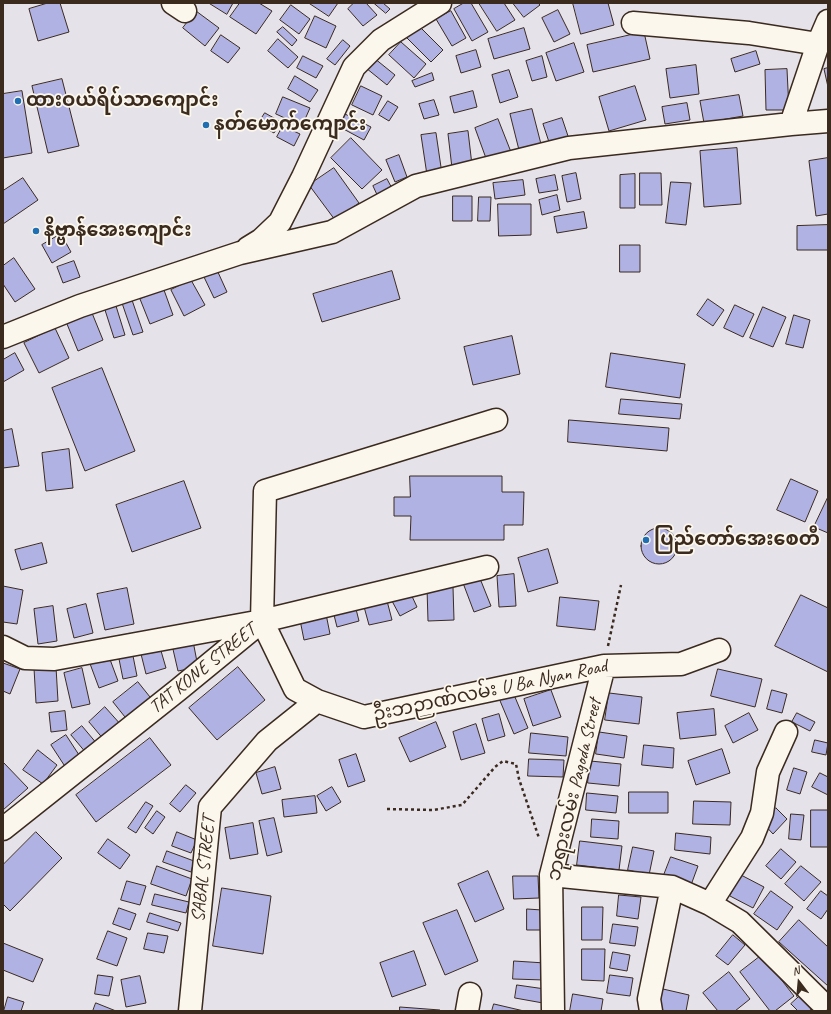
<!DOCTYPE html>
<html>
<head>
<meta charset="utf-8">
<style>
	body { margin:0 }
	#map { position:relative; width:831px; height:1014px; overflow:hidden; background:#e5e2ea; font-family:Caveat,sans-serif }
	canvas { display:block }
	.frame { position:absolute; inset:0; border:4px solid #3b2a1e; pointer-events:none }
	.north { position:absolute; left:779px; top:962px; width:40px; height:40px; -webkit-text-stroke:3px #fbf7ec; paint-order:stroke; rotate:344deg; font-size:11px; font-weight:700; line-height:16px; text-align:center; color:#3b2a1e }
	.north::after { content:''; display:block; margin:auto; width:14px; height:18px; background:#3b2a1e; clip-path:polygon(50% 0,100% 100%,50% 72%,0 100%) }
</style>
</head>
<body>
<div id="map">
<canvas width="831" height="1014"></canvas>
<div class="frame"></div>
<div class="north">N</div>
</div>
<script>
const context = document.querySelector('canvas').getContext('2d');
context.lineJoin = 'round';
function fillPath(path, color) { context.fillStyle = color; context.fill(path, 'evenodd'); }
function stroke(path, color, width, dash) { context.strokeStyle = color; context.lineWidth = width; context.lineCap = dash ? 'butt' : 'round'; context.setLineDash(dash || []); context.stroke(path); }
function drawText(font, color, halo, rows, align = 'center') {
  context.font = font + ' Caveat,"Noto Sans Myanmar",sans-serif'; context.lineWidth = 3.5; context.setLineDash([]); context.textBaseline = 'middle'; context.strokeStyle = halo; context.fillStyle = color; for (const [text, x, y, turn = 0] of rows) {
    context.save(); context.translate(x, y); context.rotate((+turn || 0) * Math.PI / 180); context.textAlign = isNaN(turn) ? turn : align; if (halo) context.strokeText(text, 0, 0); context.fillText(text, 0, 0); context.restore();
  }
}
const building = new Path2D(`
	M48,3H60L69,32L38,41L29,9Z
	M209,3H233L227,14Z
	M240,3H259L272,11L256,34L230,17Z
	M309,3H338L329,16Z
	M354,3H366L377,15L363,26L348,9Z
	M374,3H383L390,9L386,13Z
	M464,3H471L488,32L472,41L454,9Z
	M479,3H504L515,20L497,31Z
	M513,3H538L540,5L524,17Z
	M573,3H608L614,25L581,34Z
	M291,5L310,19L299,34L280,20Z
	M558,10L570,34L554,42L542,18Z
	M196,11L219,28L205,46L183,28Z
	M451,11L466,38L452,46L436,19Z
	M315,16L336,26L326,48L305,38Z
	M418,25L443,50L431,62L406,37Z
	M283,27L297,40L292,46L277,32Z
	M524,28L530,49L494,59L488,39Z
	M644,32L650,59L593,72L587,45Z
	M221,35L240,48L228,63L211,51Z
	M278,39L298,57L288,68L268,51Z
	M343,40L350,46L335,65L327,59Z
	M401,42L426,64L414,78L389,55Z
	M574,43L584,72L556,81L546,53Z
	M476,50L481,67L461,73L456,56Z
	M756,51L760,64L735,72L731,59Z
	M303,56L323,66L316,78L297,68Z
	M542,56L547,77L532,81L526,61Z
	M374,58L395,75L387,85L366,68Z
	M696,65L699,94L670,98L666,69Z
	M828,68V87L824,69Z
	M787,69L789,110H766L765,70Z
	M509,70L518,97L500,103L492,75Z
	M432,73L434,80L415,87L412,81Z
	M295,76L318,90L310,102L288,89Z
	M62,79L79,146L48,153L32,86Z
	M361,86L382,96L373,115L352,105Z
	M635,86L646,120L609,131L599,97Z
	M22,91L32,153L3,158V94Z
	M473,91L477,107L454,113L450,97Z
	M739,95L743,116L704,123L700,101Z
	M283,97L310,108L302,126L276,114Z
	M434,100L439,115L424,119L419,104Z
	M388,101L398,107L389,121L379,115Z
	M687,103L690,120L665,124L662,107Z
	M532,109L542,148L520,154L510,114Z
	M265,113L281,122L274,133L258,124Z
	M343,113L371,127L364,140L336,125Z
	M562,118L570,142L551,148L543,124Z
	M498,119L511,152L487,161L475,128Z
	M283,126L300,134L294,146L277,137Z
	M468,131L472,165L452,168L448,134Z
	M436,133L442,174L427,175L421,135Z
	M351,138L382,170L362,189L331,158Z
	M737,148L741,204L704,207L700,151Z
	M399,155L407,177L395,182L386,160Z
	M828,158V214L816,216L809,161Z
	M334,168L359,203L335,220L309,185Z
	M576,173L581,199L567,202L562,176Z
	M640,173H661L662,205H640Z
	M635,174V208H620V175Z
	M555,175L558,190L539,193L536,179Z
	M23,178L38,200L3,224V191Z
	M387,179L394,192L379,199L373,186Z
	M523,180L525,195L495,199L493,183Z
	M671,182L691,183L686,225L666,223Z
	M557,195L560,210L542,215L539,200Z
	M453,196H472V221H453Z
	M479,197H491L490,221H478Z
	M498,204H531V235L499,236Z
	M584,212L587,228L557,233L554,217Z
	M828,225V250H797V226Z
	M61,234L71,252L52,263L42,245Z
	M620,245H640V272H620Z
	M14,258L35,289L15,302L3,284V266Z
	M74,261L80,277L63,283L57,267Z
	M217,270L227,292L214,298L204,277Z
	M392,271L400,299L322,322L313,294Z
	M191,280L205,305L184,316L171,290Z
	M164,290L173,315L150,324L140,299Z
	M708,299L724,310L713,326L697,315Z
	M132,300L143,332L133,335L122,303Z
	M735,305L754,314L743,337L724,328Z
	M116,306L125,335L114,338L105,310Z
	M763,307L786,317L773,347L750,338Z
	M92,313L103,340L78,351L67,324Z
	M794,315L810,320L803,348L786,344Z
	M55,328L69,358L39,373L24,343Z
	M512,336L520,374L473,385L464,347Z
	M15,353L24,370L3,382V360Z
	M611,353L685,364L680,398L606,387Z
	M102,368L135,451L85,471L52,388Z
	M621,399L682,404L680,419L619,414Z
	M569,420L669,428L667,451L568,442Z
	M12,429L19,466L3,468V431Z
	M69,449L73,488L46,491L42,453Z
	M410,476H502V492H524L523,525H504V540H410L411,516H394V497H410Z
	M791,479L818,491L805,522L777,510Z
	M184,481L201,528L132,552L116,505Z
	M828,497V533L814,527Z
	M641 546a18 18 0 1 1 36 0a18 18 0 1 1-36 0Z
	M42,543L47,563L21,570L15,550Z
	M548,549L558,583L528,592L518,558Z
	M514,574L516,606L499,607L497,576Z
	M479,576L491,606L474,612L463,583Z
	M3,586L23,590L17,624L3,622Z
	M453,587L454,620L428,621L427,588Z
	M127,588L134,624L105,630L97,594Z
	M410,592L417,607L400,616L392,601Z
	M801,595L828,608V672L775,646Z
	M386,597L392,620L369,625L363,603Z
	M560,597L599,601L595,630L557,626Z
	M86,604L93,633L74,638L67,609Z
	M355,605L359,621L337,627L333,611Z
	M53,606L57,641L38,644L34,609Z
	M326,614L330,634L304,640L300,620Z
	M193,641L198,667L178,671L172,645Z
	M159,644L166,668L146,674L140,650Z
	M132,651L137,676L123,679L118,654Z
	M108,654L118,681L99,688L89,661Z
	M3,663L20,669L10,694L3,691Z
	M56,667L58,701L36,703L34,668Z
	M238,667L265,700L217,740L189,708Z
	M82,668L90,704L72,708L64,673Z
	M718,669L762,679L755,707L711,696Z
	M138,682L154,702L129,722L113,702Z
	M512,690L528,728L514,734L498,696Z
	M551,690L561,717L533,726L524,699Z
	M772,690L787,694L782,713L767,709Z
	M609,693L642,697L639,724L605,720Z
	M105,707L122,726L105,741L89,722Z
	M714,709L716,735L680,739L677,713Z
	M65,711L67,730L51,732L49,713Z
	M749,713L758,730L733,743L725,726Z
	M797,713L815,722L810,731L792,722Z
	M499,714L505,736L488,741L482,719Z
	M436,722L446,747L410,762L399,738Z
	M476,724L485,753L461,760L453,732Z
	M82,726L98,745L87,754L71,735Z
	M599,732L627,736L624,758L596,754Z
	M531,733L568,737L566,756L529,753Z
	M66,735L81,758L66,768L51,745Z
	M150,738L171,765L96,822L76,795Z
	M815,740L828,743L826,755L812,752Z
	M644,745L674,748L673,768L642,765Z
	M722,749L730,773L696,785L688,761Z
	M38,750L57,765L43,784L23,770Z
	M356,754L365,781L348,787L339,760Z
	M529,759L564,760L563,777L528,776Z
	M590,761L621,764L619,786L588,783Z
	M3,762L28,788L3,810Z
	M275,767L281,789L262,794L256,773Z
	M794,768L807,772L800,794L787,790Z
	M820,773L828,777V795L812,787Z
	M186,785L196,793L180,812L170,804Z
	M332,787L341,802L326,811L317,796Z
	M629,792H668V813H629Z
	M587,793L618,796L616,813L586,810Z
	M315,796L317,813L284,817L282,800Z
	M694,801L731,802L730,825L693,824Z
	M146,802L153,806L136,833L128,828Z
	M776,808L787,819L773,834L762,822Z
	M811,810H828V847H811Z
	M157,811L165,817L153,834L145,828Z
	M791,814L804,815L801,840L789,839Z
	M274,818L282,852L267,856L259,821Z
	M592,819L619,821L618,839L591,837Z
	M253,823L258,854L230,859L225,828Z
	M36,832L62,858L10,911L3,904V865Z
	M177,832L197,840L191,853L172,846Z
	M676,833L711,837L710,854L675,850Z
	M108,839L130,855L120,869L98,853Z
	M580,841L622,846L619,870L577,865Z
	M633,847L654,851L649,875L628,870Z
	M781,849L796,862L781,879L766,866Z
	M167,851L194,861L191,872L163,862Z
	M671,857L698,866L691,885L664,875Z
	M157,866L192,879L186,896L151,884Z
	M801,866L821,882L804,901L785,884Z
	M488,871L504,909L475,922L458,884Z
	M741,875L764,887L753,908L730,896Z
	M513,876H538L539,898L514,899Z
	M127,881L146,886L140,905L121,900Z
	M222,888L271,896L263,954L213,946Z
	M771,891L793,907L777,930L754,914Z
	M821,891L828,896V909L821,919L807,909Z
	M155,894L189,902L186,913L152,905Z
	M619,895L641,897L638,919L617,916Z
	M582,907H603L602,940H582Z
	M119,908L136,914L130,930L113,924Z
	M527,909L542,910V930H527Z
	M457,910L478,961L445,975L423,923Z
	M150,913L181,923L178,931L147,922Z
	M799,920L828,947V986L779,942Z
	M613,924L638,927L635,946L610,943Z
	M108,931L127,938L117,966L97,959Z
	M148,933L168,936L164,953L144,949Z
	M733,935L745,945L728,965L716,956Z
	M3,943L43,959L33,982L3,970Z
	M582,949H605L604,981L582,980Z
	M414,951L426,985L392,997L380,963Z
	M613,952L630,955L627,971L610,968Z
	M762,955L794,996L775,1011H770L740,972Z
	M514,961L545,963L544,980L513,979Z
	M729,972L750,999L735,1011H718L703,993Z
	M98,975L113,977L109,996L95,994Z
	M610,975L633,978L630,996L607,993Z
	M140,976L146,1003L126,1007L121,980Z
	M517,985L545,989L543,1003L515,998Z
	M663,989L689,995L686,1011H659Z
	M803,993L815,1006L809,1011H798L791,1004Z
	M573,994L603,999L601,1011H570Z
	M8,997L24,1002L21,1011H4Z
	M96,1003L116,1011H93Z
	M494,1004L524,1011H492Z
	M400,1007L440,1010V1011H400Z`);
fillPath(building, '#b1b2e4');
stroke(building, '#3b2a1e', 1);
const minor = new Path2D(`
	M173,3L185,11
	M633,23L749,33L818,44
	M791,124L818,44L828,21
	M248,248L261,240L280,222L303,177L354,67L381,40L440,3
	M3,337L80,306L240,253L332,232L416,186L569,148L791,124L828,121
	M262,621L265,491L496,420
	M3,647L25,658L54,659L262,621L295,689L317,701L364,717L604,666L681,664L719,650
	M3,829L178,690L262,621L487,567
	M551,875L672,887L710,904L740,922L820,1001
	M710,904L752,838L762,813L768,772L786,732
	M190,1011L210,807L267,741L317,701
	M467,1011L470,994
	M553,1011L551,875L604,666
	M651,1011L649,999L672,887`);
stroke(minor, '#3b2a1e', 25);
stroke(new Path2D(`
	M608,646L621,585
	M387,809L433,810L462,805L495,767L503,761L516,764L519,779L539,838`), '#3b2a1e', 2.5, [3, 3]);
stroke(minor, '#fbf7ec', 22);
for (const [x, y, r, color] of [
	[18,101,4,"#1f6fb2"],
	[206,125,4,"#1f6fb2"],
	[36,231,4,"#1f6fb2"],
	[646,540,4,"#1f6fb2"]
]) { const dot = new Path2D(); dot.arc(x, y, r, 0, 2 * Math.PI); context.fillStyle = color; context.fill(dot); stroke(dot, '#fbf7ec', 1.5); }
drawText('bold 19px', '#3b2a1e', '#fbf7ec', [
	["ထားဝယ်ရိပ်သာကျောင်း",26,101],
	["နတ်မောက်ကျောင်း",214,125],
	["နိဗ္ဗာန်အေးကျောင်း",44,231],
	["ပြည်တော်အေးစေတီ",654,540]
], 'left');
drawText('19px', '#3b2a1e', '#fbf7ec', [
	["TAT KONE STREET",203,669,-39],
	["ဦးဘဉာဏ်လမ်း U Ba Nyan Road",490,691,-12],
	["ဘုရားလမ်း Pagoda Street",575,790,-77],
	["SABAL STREET",204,869,-84]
]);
</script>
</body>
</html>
